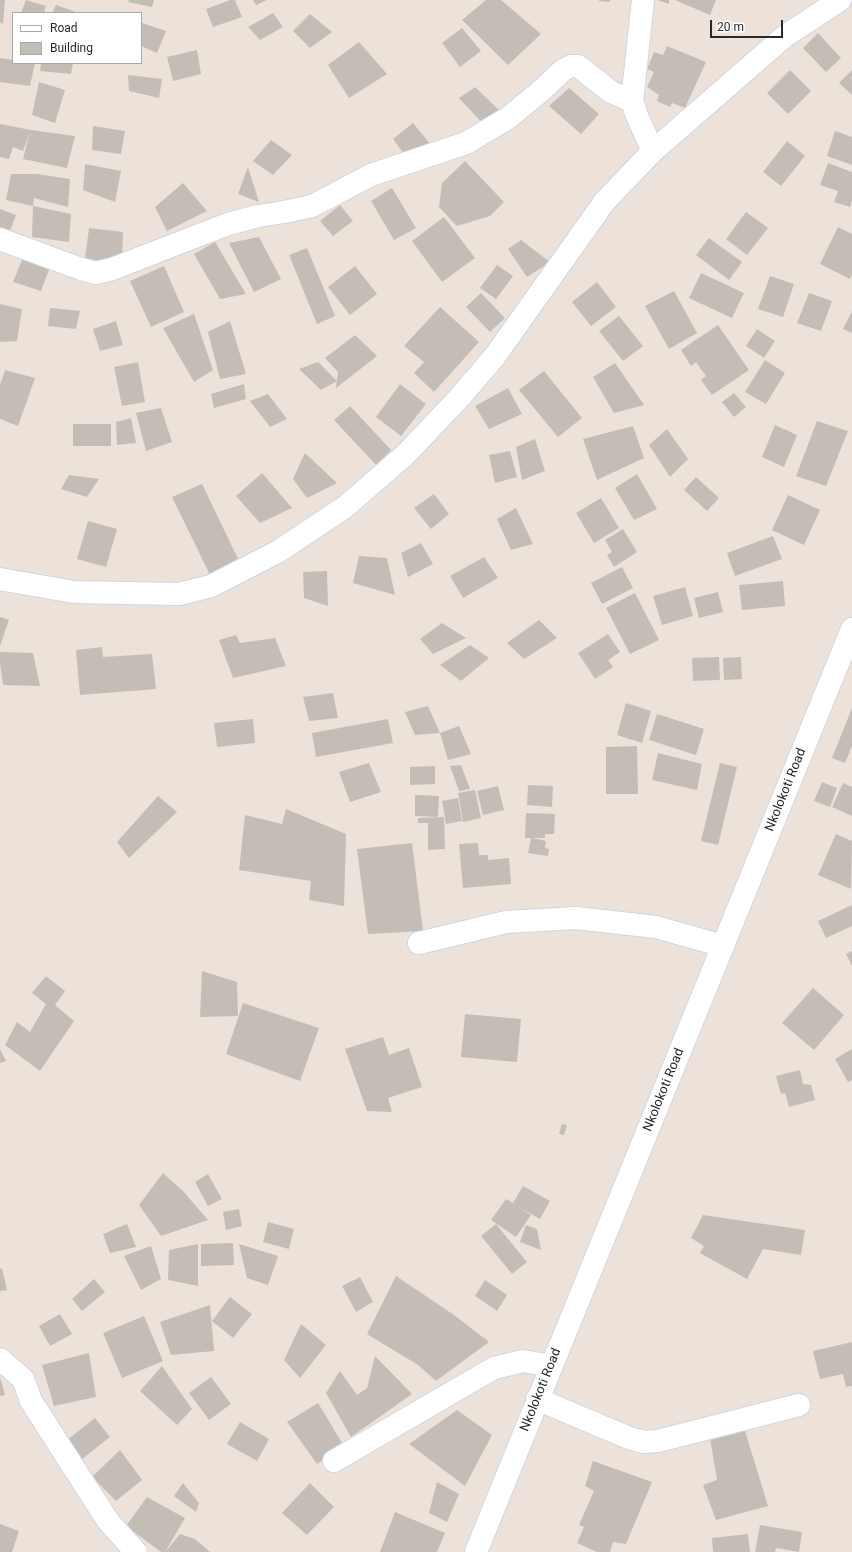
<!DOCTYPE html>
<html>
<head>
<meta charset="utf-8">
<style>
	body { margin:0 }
	#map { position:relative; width:852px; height:1552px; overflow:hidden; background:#ece2da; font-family:Roboto,sans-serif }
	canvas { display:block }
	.legend { position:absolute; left:12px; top:12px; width:130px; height:52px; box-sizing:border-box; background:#fff; border:1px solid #a9a9a9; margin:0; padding:5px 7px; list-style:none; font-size:12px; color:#292929 }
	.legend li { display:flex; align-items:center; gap:8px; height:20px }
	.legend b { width:20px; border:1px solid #a9a9a9 }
	.scale { position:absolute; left:710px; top:20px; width:73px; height:18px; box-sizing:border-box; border:2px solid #292929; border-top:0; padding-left:5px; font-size:12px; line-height:14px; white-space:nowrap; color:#292929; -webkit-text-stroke:3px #fff; paint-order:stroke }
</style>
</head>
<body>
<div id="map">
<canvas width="852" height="1552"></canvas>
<ul class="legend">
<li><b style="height:5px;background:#fff"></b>Road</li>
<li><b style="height:11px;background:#c4bdb6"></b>Building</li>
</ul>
<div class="scale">20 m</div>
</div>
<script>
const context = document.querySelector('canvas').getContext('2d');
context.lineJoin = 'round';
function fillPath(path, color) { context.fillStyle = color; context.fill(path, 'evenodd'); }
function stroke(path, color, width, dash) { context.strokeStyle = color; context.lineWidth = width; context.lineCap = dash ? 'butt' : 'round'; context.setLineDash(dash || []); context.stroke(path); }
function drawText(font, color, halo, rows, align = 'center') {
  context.font = font + ' Roboto,sans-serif'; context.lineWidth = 3; context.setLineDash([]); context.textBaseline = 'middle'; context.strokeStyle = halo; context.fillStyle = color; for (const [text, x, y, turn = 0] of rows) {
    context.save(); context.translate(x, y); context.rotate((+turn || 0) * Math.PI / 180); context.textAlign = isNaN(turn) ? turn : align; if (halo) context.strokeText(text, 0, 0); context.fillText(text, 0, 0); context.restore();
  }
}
fillPath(new Path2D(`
	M0,0H5L3,24L0,22Z
	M26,0L46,6L44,13H21Z
	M129,0H154L152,7L128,2Z
	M230,0H235L242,17L213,27L206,9Z
	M253,0H267L256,5Z
	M486,0H501L541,34L508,65L462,20Z
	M599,0H610V2L599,1Z
	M657,0H669V4Z
	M675,0H716L710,15Z
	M56,5L79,13H52Z
	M273,13L283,27L260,40L248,27Z
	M310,14L332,32L310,48L293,31Z
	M142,23L166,31L157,53L141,46Z
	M462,28L481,51L460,67L442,43Z
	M818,33L841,58L826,72L803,48Z
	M359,42L387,74L349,98L328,65Z
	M667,46L706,62L685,108L672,103L670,107L657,101L659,95L647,87L654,72L647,69L654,52L663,55Z
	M197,50L201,74L173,81L167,57Z
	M0,58L13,60V63H35L30,86L0,82Z
	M41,63H73L71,74L40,71Z
	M790,70L811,91L788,114L767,93Z
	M852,70V95L839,83Z
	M128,75L162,79L159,98L129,91Z
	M39,82L65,90L55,123L32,115Z
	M475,87L501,112L486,127L459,98Z
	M569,88L599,114L581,134L549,106Z
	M413,123L431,145L407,158L393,139Z
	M0,124L31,130L75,136L67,168L23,159L30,132L23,151L13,147L9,159L0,157Z
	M93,126L125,131L121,154L92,150Z
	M835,131L852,137V165L827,156Z
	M271,140L292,155L273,175L253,161Z
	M787,141L805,156L781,186L763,172Z
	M465,161L504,202L490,216L457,226L439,207L442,183Z
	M828,163L852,172V201L850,207L834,202L838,191L820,185Z
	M85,164L121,171L115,202L83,190Z
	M248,167L259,202L238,194Z
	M11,174H37L70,179L68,207L34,198L33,206L6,200Z
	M183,183L207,211L167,231L155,207Z
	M392,188L416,228L394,240L371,201Z
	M340,205L353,221L333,236L320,221Z
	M33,206L71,214L69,242L32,237Z
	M0,209L16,215L7,239L0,236Z
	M746,212L768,228L747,255L726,239Z
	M444,217L475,258L442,282L412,241Z
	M838,227L852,234V275L850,279L820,264Z
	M89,228L123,232L122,262L85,259Z
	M259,237L281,279L254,292L229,243Z
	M709,238L742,262L729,280L696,255Z
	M521,240L550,262L527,277L508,249Z
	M215,242L246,294L220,299L194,254Z
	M307,248L335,316L317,324L289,255Z
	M24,255L50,267L41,291L13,282Z
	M497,265L513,276L496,299L480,288Z
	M164,266L184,312L151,327L130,281Z
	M355,266L377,294L350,315L328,287Z
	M701,273L744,293L732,318L689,298Z
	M770,276L794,284L783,317L758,309Z
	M597,282L616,307L591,326L572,302Z
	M674,291L697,333L669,349L645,306Z
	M481,293L505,318L490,332L466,307Z
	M809,293L832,301L821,331L797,323Z
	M0,304L22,309L17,341L0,342Z
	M440,307L479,342L434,392L414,373L424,362L404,346Z
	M50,308L80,311L76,329L48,326Z
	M852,311V333L843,329Z
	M194,314L213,370L194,382L163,328Z
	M619,316L643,346L623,361L599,331Z
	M116,321L123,345L100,351L93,329Z
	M230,321L246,374L220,379L208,332Z
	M718,325L749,370L712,395L701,380L706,376L696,362L691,366L681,350Z
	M757,329L775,341L764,358L746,346Z
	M355,335L377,356L336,388L338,372L325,358Z
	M765,360L785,373L766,404L745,392Z
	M138,362L145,402L122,406L114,367Z
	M318,362L337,381L321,390L299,369Z
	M615,363L644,405L614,413L593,377Z
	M5,370L35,378L18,426L0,419V385Z
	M544,371L582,418L558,437L519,390Z
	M244,384L246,399L214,408L211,394Z
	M400,384L426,404L401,436L376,417Z
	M508,388L522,414L489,429L475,406Z
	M734,393L746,407L734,417L722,402Z
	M268,394L287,419L270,427L250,401Z
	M350,406L391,450L376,465L334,420Z
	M161,408L172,442L146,451L136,413Z
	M131,418L136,443L117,445L116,422Z
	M817,421L848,431L826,486L796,476Z
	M73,424H111V446H73Z
	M775,425L797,435L784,467L762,457Z
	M633,426L644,458L597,480L583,439Z
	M667,429L688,459L670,477L649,445Z
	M535,439L545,471L522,480L516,447Z
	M510,451L517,477L495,483L489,455Z
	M305,453L337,483L307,498L293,479Z
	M262,473L292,508L260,523L236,496Z
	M637,474L657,509L634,520L615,488Z
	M69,475L99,479L87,497L61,489Z
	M696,477L719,498L707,511L684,490Z
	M202,484L239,561L210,575L172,497Z
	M434,494L449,514L431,529L414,508Z
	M788,495L820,510L804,545L772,530Z
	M601,498L619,528L594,543L576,513Z
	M516,508L533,544L511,550L497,519Z
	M88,521L117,529L106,567L77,559Z
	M623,529L637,552L614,567L607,555L612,552L605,540Z
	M773,536L782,559L735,576L727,553Z
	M421,543L433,564L408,577L401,553Z
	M359,556L387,558L395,595L353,583Z
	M484,557L498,578L463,598L450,576Z
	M622,567L633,588L602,604L591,583Z
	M327,571L328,606L304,598L303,572Z
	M783,581L785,606L742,610L739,585Z
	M685,587L693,616L662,625L653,596Z
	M718,592L723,612L699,618L694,598Z
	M635,593L659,640L630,654L606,608Z
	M0,617L9,620L0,646Z
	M539,620L557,638L524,659L507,643Z
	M442,623L466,638L433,654L420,639Z
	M608,634L620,652L608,660L613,667L595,679L578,653Z
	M236,635L240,643L275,638L286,666L233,678L219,640Z
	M470,645L489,658L461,681L440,665Z
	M102,647L103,657L152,654L156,689L80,695L76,650Z
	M0,652L33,653L40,686L3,685L0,663Z
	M719,657L720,680L693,681L692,658Z
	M741,657L742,679L724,680L723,658Z
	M333,693L338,718L309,721L303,697Z
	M626,703L651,711L642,743L617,735Z
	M428,706L440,733L459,726L471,754L448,760L440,733L415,735L405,712Z
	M852,708V746L845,763L832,758Z
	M657,714L704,729L696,755L649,740Z
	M253,719L255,743L217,747L214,723Z
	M388,719L393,743L316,757L312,733Z
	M637,746L638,794H606V747Z
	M658,753L702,764L697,790L652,780Z
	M369,763L381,792L350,802L339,772Z
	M720,763L737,767L718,845L701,841Z
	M461,765L470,789L459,791L450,766Z
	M435,766V784L410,785V767Z
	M822,782L837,788L830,807L814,801Z
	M843,783L852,787V816L832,807Z
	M528,785L553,786L552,807L527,805Z
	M498,786L504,810L483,815L477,791Z
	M475,790L481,818L463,822L458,793Z
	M415,795L439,796L438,817L415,816Z
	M158,796L177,812L129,858L117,842Z
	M458,798L462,821L446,824L442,801Z
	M286,809L346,834L344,906L309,900L311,881L239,870L245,815L282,824Z
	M526,813L555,814L554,834H545V838H532L546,841L545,848L549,849L548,856L528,853L531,838H525Z
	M444,817L445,849L428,850V823H418V818Z
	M836,834L852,841L851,889L818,875Z
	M412,843L423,931L368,934L357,849Z
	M478,843L479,855H488V860L509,858L511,884L463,888L459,844Z
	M852,905V926L826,938L818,921Z
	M852,951V966L846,954Z
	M202,971L237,982L238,1016L200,1017Z
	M46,976L65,991L55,1005L74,1021L40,1071L5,1045L17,1022L30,1032L46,1004L32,993Z
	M813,988L844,1015L814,1050L782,1023Z
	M243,1003L319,1028L300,1081L226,1054Z
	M465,1014L521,1019L517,1062L461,1057Z
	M383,1037L389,1055L409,1048L422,1087L388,1098L392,1112L367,1111L345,1049Z
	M0,1049L6,1061L0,1063Z
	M852,1049V1080L848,1082L835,1059Z
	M800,1070L803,1084L811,1085L815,1100L789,1107L785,1093L781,1094L776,1076Z
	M562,1124L567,1125L564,1135L559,1134Z
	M163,1173L183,1191L208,1220L161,1236L139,1205Z
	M208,1174L222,1199L208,1206L195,1182Z
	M523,1186L550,1201L540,1219L517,1206L531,1215L516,1237L491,1220L506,1199L513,1203Z
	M239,1209L242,1226L226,1230L223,1212Z
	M703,1215L805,1230L801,1255L763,1249L747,1279L700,1253L704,1246L691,1238Z
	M268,1222L294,1229L289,1249L263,1242Z
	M127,1224L136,1247L110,1253L103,1234Z
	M496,1224L527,1262L512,1274L481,1236Z
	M526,1225L537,1229L541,1250L520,1242Z
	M233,1243L234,1265L201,1266V1244Z
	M198,1244V1286L168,1280L169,1250Z
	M239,1244L278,1256L268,1285L247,1278Z
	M151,1246L161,1279L141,1290L124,1256Z
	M2,1268L7,1290L0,1291V1269Z
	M396,1276L454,1315L489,1342L436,1381L418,1365L367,1334Z
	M360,1277L373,1302L356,1312L342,1286Z
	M94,1279L105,1292L82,1311L72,1299Z
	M485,1280L507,1295L497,1311L475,1296Z
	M230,1297L252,1314L233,1338L212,1321Z
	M210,1305L214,1351L171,1355L160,1322Z
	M60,1314L72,1334L50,1346L39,1326Z
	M144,1316L163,1361L122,1378L103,1333Z
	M301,1324L326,1345L300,1378L284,1360Z
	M852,1342V1386L846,1387L843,1374L820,1379L813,1351Z
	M89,1353L96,1397L54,1406L42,1365Z
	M375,1356L412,1394L351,1437L326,1393L340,1371L357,1395L367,1388Z
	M162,1366L192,1409L177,1425L140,1391Z
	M0,1377L5,1395L0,1396Z
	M211,1377L231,1404L209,1420L189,1393Z
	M318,1403L344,1446L317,1464L287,1422Z
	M457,1410L492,1435L465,1486L409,1444Z
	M95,1418L110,1437L82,1459L67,1440Z
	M240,1422L269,1439L257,1461L227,1444Z
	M745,1431L768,1506L716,1520L703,1485L717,1480L710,1438Z
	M120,1450L142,1480L116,1501L92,1477Z
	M593,1461L652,1482L626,1544L613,1542L610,1552H597L577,1543L584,1527L579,1525L594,1491L585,1486Z
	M437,1482L459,1494L447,1522L429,1513Z
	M183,1483L199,1503L196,1512L174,1496Z
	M310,1483L334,1507L307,1535L282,1513Z
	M147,1497L185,1518L165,1552H161L126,1526Z
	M395,1512L445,1533L437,1552H380Z
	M0,1524L19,1531L12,1552H0Z
	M760,1525L802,1532L799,1552L776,1548L775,1552H755Z
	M180,1534L195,1539L210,1552H165Z
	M748,1534L750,1552H713L712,1538Z`), '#c4bdb6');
const street = new Path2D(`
	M643,0L632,101L637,116L653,151
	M0,239L81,269L96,273L112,269L228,224L258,216L284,212L312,206L371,175L466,143L508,118L542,90L563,70L571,66H578L611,92L632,101
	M0,579L74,592L179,594L211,586L279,551L345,507L405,455L460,397L495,356L605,201L653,151L785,36L840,0
	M419,943L506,922L576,918L656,927L723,946
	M0,1359L23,1379L31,1401L108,1521L136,1552
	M537,1399L629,1438L644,1442L658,1441L799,1405
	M334,1461L494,1368L523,1361L551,1366`);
const secondary = new Path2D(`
	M476,1552L852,629`);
stroke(street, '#cfd6e3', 24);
stroke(secondary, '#cfd6e3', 24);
stroke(street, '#fff', 22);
stroke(secondary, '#fff', 22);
drawText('13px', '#292929', '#fff', [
	["Nkolokoti Road",786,790,-68],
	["Nkolokoti Road",664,1090,-68],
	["Nkolokoti Road",541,1390,-68]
]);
</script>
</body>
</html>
